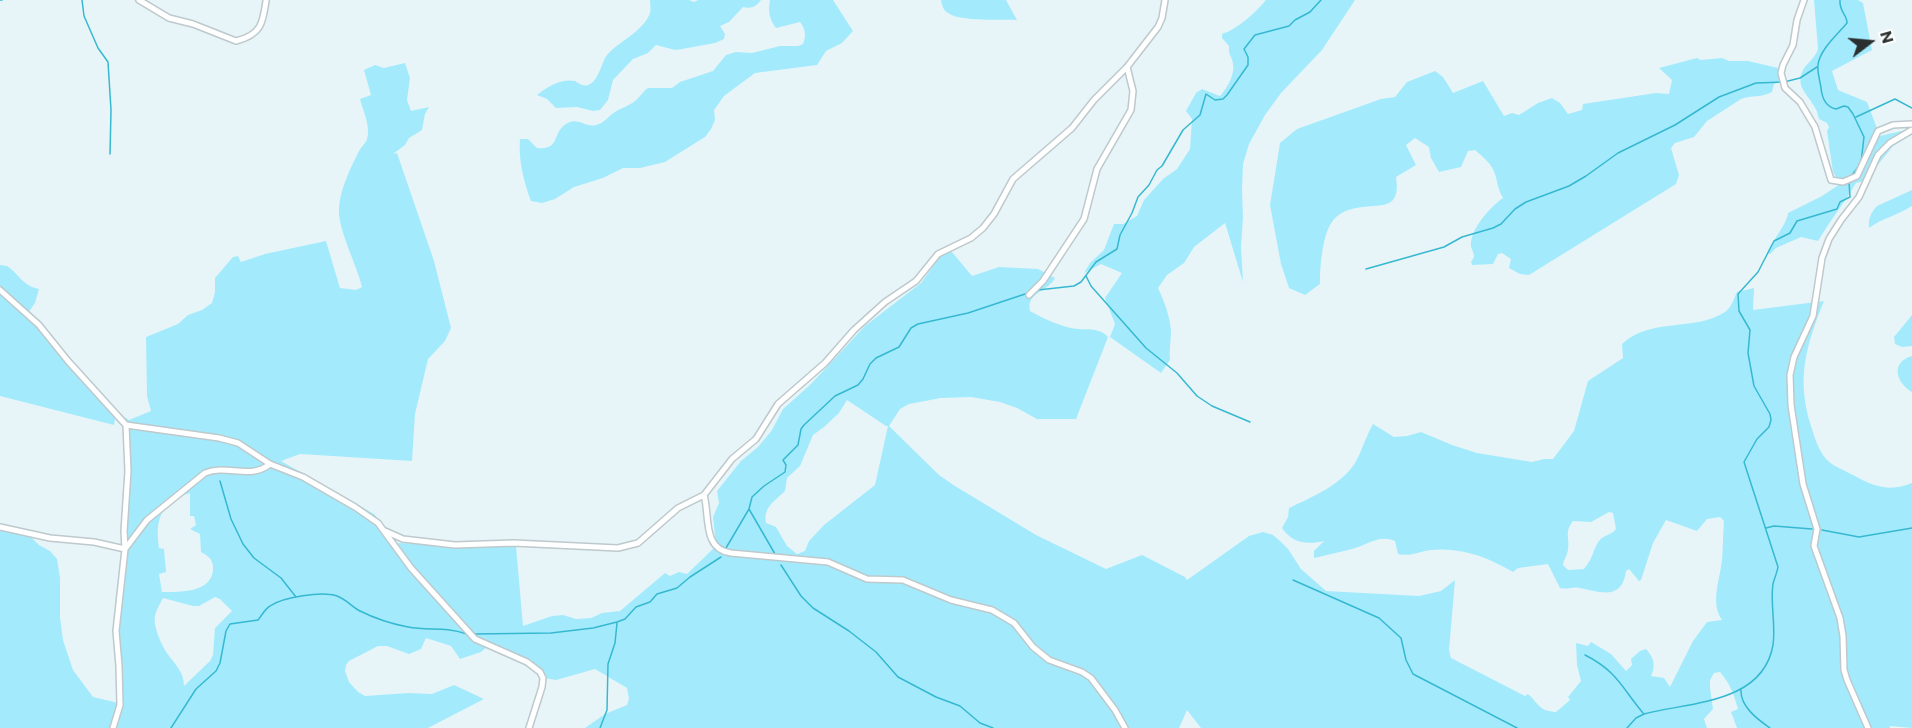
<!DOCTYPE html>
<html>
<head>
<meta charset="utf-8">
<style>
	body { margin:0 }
	#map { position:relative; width:1912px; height:728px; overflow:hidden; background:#e8f5f8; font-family:Commissioner,sans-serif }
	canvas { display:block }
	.north { position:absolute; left:1840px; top:12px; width:60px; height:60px; -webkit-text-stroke:4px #fff; paint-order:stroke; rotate:74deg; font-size:16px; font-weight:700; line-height:24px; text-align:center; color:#2a2f30 }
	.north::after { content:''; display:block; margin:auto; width:21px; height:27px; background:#2a2f30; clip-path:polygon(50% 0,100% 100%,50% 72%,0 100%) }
</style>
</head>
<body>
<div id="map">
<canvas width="1912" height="728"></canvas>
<div class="north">N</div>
</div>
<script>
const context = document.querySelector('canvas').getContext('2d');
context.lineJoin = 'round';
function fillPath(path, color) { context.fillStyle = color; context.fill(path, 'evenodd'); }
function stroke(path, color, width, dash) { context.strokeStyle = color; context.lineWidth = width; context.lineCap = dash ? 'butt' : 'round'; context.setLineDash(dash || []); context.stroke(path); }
fillPath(new Path2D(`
	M650,0H689L694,2L698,0H761C756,7 751,9 743,7L729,22L720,26L725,34L724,39L715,43L682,49L675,50L656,45L648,53L633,59L613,80L608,100L600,110L593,111L577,107L556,108L547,99L537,95C546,87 562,78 575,81C579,83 583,87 588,85C599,81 601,63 607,55C619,41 643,32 650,13C651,10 650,4 650,0Z
	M770,0H833L853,31L842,43L826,51L817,65L755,73L724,96L714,110L715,120L711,129L705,137L665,162L640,168H623L603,178L574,187L555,199L542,203L531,201C524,183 518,159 520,139H528L537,148C561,150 551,134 566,124C578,116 585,128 596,125C605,123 608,116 615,112C621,108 629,106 635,101C640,97 643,91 648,88H672L680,82L713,71L726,55L736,52L752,53L780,46H798L803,44C806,37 806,29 800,22L776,28C769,19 768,11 770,0Z
	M941,0H1006L1017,20C1000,19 961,22 948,13C943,10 942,5 941,0Z
	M1266,0H1355L1322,50L1281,93L1265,115L1249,144L1243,164L1242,190L1243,217L1241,247L1243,282L1225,223L1194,247L1184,263L1167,275L1158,288C1164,301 1170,316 1171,331C1171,341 1169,350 1170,360L1161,373L1110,337L1115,324L1105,298L1122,273L1101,264L1084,273L1090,263L1104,250L1114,224H1123L1137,216L1144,200L1163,179L1177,169L1190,149L1192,119L1186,111L1196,93L1202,89L1220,96C1227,88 1235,75 1233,64C1232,56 1228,55 1229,46L1222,38V34C1239,28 1254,14 1266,0Z
	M1814,0H1858L1863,3L1872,50L1832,71L1838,90L1867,102L1880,136L1910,129L1912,130V134L1893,146L1865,181L1856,183C1844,203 1830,221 1818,241L1801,237L1776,248L1770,254L1767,253C1772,241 1787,224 1788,213L1822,196L1840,184L1833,172L1827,131L1829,127L1827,123L1819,119C1818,115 1817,110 1814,106C1808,95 1796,87 1802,72C1806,63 1815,59 1818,49Z
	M1697,58L1701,60L1722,58L1729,61H1748L1778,68L1781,72L1782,81L1774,84L1772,92C1761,98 1752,95 1741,99L1707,121L1694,137L1675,143L1671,148L1679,175L1676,184L1529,275L1520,274L1509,268L1511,259L1502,253L1498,254L1493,264L1472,265L1471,262L1474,257C1474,253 1472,250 1471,247C1469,230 1490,207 1503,198C1498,190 1498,184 1495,174C1492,164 1483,157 1475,150L1468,151L1461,167L1439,172L1431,158L1429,147L1415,138L1406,145L1416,165L1396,177C1397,185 1398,194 1393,200C1383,212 1345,198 1330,225C1322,240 1320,267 1320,284L1305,295L1289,288L1281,264L1270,205L1280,143L1297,129L1381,99L1395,97L1407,82L1435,71L1443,77L1453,93L1483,81L1504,116L1512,113L1519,115L1538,103L1552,98L1560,103L1568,114L1582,110L1583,104L1656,93L1669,94L1672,80L1659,68Z
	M405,63L410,78L407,100L411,111L429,107L425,114L422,130L409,138L405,145L393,154L397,153L434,261L451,328L445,341L428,359L415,414L412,461L300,454L281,461L374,514L397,543L516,546L523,626L552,616L563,615L576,619L591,618L602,613L620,611L665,573L670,576L679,572L687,574L716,546L713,517L719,503L717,491L741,461L758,447L772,430L783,409L811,384L865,326L921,283L942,254L948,251L952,252L972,276L999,267L1038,269L1055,278C1048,292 1026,292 1030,311C1042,318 1058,325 1071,328C1085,331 1098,326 1108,337L1076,419H1037L1017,408L1000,402L971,397L941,398L909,404L900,409L889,426L939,475L955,486L1036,535L1106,569L1142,555L1185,577L1187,580L1249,536L1263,532L1273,535L1280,541L1288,549L1301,569L1326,591L1419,596L1441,591L1455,580L1449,650L1451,658L1525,696L1528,694C1539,704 1539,711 1556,712L1570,700L1568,697L1581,681L1577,665L1576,643L1588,646L1591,642L1611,654L1626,671L1632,665L1631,659L1640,651L1646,649C1654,658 1656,665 1651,676L1664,678L1670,687L1693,641L1707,622L1722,620C1710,603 1720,579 1722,560C1723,547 1723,534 1724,521L1720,517L1707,519L1697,531L1666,520L1653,543L1641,580L1639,581L1629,569L1626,571C1622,601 1600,592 1580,588C1573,586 1567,590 1560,588L1548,564L1518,568L1513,572C1487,557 1462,547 1431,550C1420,551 1411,557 1398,554L1395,541C1379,534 1367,545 1352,549C1340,552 1327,555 1314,558V551L1324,541C1307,545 1292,543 1282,528L1288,517L1289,508C1312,497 1341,485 1355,463C1362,451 1366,436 1373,424L1394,437L1407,436L1421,432L1452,445L1477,453L1532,462L1544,459H1553L1574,431L1588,381L1623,358L1622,344C1650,317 1695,332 1725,312C1732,307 1734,298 1737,292L1754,288L1753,310L1824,301C1806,346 1796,378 1811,426C1815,438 1818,450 1827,460C1834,467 1846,471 1855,476C1874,487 1891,492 1912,483V728L1890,726V728H1737L1731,712L1738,709C1734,695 1730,683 1720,672L1714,673L1710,680V688L1713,709L1704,719L1707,728H1201L1187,710L1179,728H585L605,714L627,705L629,699L627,688L595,669L556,680L544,678L526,661L487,647L481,652L460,659L451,646L426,638L421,649L409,654L387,646H378L349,661L346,665L345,671L349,682L358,692L365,696L408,693L432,694L454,685L484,699L428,728H0V526L29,535L39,545L50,551L57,559L60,578V617L63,640L73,670L93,697L123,704L118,615L126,568L129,465L124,428L115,419L114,425L0,396V265L7,266C19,274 23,286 39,289L35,303L28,313C40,325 53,337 64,351C84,374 102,403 129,420L151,411L147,396L146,337L178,324L188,315L202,310L212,303L215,292V278L233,257L238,256L241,262L265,254L326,241L340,288L356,290L362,287C357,265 337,228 339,208C340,189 351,167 359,151C361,147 366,143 367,139C371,127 363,111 360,99L371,95L364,70L375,65L384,68ZM847,400L886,426H888L875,485L824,525L809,541L805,551L797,554L787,546L776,527L766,523C763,507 775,501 785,491L787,478L800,466L813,435L824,427L839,413ZM190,493V516H194L196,525L190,529L200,534L201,552C208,556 212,558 213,567C214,593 180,592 162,592L159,574L166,572L164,549L159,548C155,520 160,502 190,493ZM1609,512L1613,513L1616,529C1611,536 1604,534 1599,541C1592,551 1594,557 1584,569L1568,570L1563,565C1564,559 1567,556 1568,550C1570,538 1564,532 1573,521L1591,522ZM215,597L220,599L232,611L215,628L213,655L210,661L184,686C184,671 175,665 167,653C161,644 153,626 155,616C156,610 160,604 163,598L193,606H199Z
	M1912,190V206C1898,215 1883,218 1869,228C1868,219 1871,212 1877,206Z
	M1912,315V346L1902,347L1895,344L1894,337Z
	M1912,356V392C1896,383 1890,362 1912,356Z`), '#a3ebfc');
stroke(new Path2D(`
	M0,0H2
	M82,0L84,16L98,48L108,62L111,110L110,154
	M1840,0C1839,12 1847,14 1847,23C1838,34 1820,49 1818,65C1817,73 1820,80 1821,88C1822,98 1826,107 1836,109L1844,106L1848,107L1853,114L1864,137L1861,163
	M1856,117L1895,99L1912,108
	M1852,175L1858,167
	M1366,269L1444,247L1462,237L1493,228L1501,224L1515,209L1526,202L1569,186L1586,176L1618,153L1675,125L1719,97L1756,83L1784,82L1800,78L1817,67
	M1086,276L1091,286L1146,348L1177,373L1197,396L1212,406L1250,422
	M1038,290L1074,286L1081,282L1096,262L1117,249L1120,235L1132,213L1138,197L1149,185L1157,170L1162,166L1183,130L1200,115L1206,94L1215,100L1223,99L1227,95L1248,65V57L1244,49L1255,35L1289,26L1295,20L1310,12L1321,0
	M220,481L231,519L243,544L254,558L281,578L296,597
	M749,509L775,554
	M1766,528L1774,526L1812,529
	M1822,530L1859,537L1912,528
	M726,548L749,509L752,497L764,486L785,472L786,465L783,460L798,445L801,429L804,425L835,396L858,385L863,379L870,364L876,358L899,347L911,328L918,324L968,313L1028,293
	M781,565L801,596L813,608L849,631L876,652L898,677L936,697L960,706L980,723L993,728
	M1293,580L1379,618L1401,638L1406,660L1413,674L1517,728
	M474,634L551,633L593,628L617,622L625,619L636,607L650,602L657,594L677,588L690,577L721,557
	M1585,655C1617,671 1622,688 1643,713
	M1741,690C1740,706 1757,719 1770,728
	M171,728L196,689L216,671L220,663L226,631L230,624L258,620C262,615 265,609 270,606C283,597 322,591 337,596C346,599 352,607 360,611C374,618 392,624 408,627C430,631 443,626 467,634
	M600,728L607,710L608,664L615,643L617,623
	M1627,728L1636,718L1644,714C1689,702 1763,704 1773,645C1776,625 1770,604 1773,584C1774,579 1777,573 1778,567L1744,462L1757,439L1769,427L1771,420L1770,414L1754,386L1748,353L1750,330L1739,311L1738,294L1758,272L1774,241L1790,233L1797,221L1837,209L1840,202L1850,197L1849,182`), '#36b8d1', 1.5);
const street = new Path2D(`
	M139,0L169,18L193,24L236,41C261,35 263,23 266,1
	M1804,0L1797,20L1793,45L1783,65L1781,73L1785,88L1800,102L1815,127L1831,180L1843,182L1857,176L1878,131L1893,125L1912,124
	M0,290L39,325L68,361L126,425L219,438L238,443L270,464L303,477L355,507L378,523L411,568L475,639L527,662L540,672L543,678L542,687L529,728
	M1029,295L1043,281L1084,219L1097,169L1131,110L1133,91L1127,67
	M704,495C710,516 702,549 731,553L828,562L867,579L903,580L951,600L992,610L1014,623L1033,647L1049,660L1082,672L1091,678L1115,710L1125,728
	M0,527L50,538L94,542L125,549L147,520L205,473C227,464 251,480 270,464
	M385,531L403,539L455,545L514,543L618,548L638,543L678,508L704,495L732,459L756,439L778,404L825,363L854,330L885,302L916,281L938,254L971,238L983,228L994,214L1013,179L1072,128L1094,100L1127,67L1158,27L1162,18L1165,0
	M113,728L120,705L119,666L116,631L125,549L124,531L128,471L126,425
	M1868,728L1847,680L1844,670L1843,636L1840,618L1814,546L1817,529L1803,484L1791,405L1790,375L1794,357L1813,316L1822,258L1829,239L1841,220L1859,197L1878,155L1890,143L1912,130`);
stroke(street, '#bdc9cc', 8);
stroke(street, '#fff', 5);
</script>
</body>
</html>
